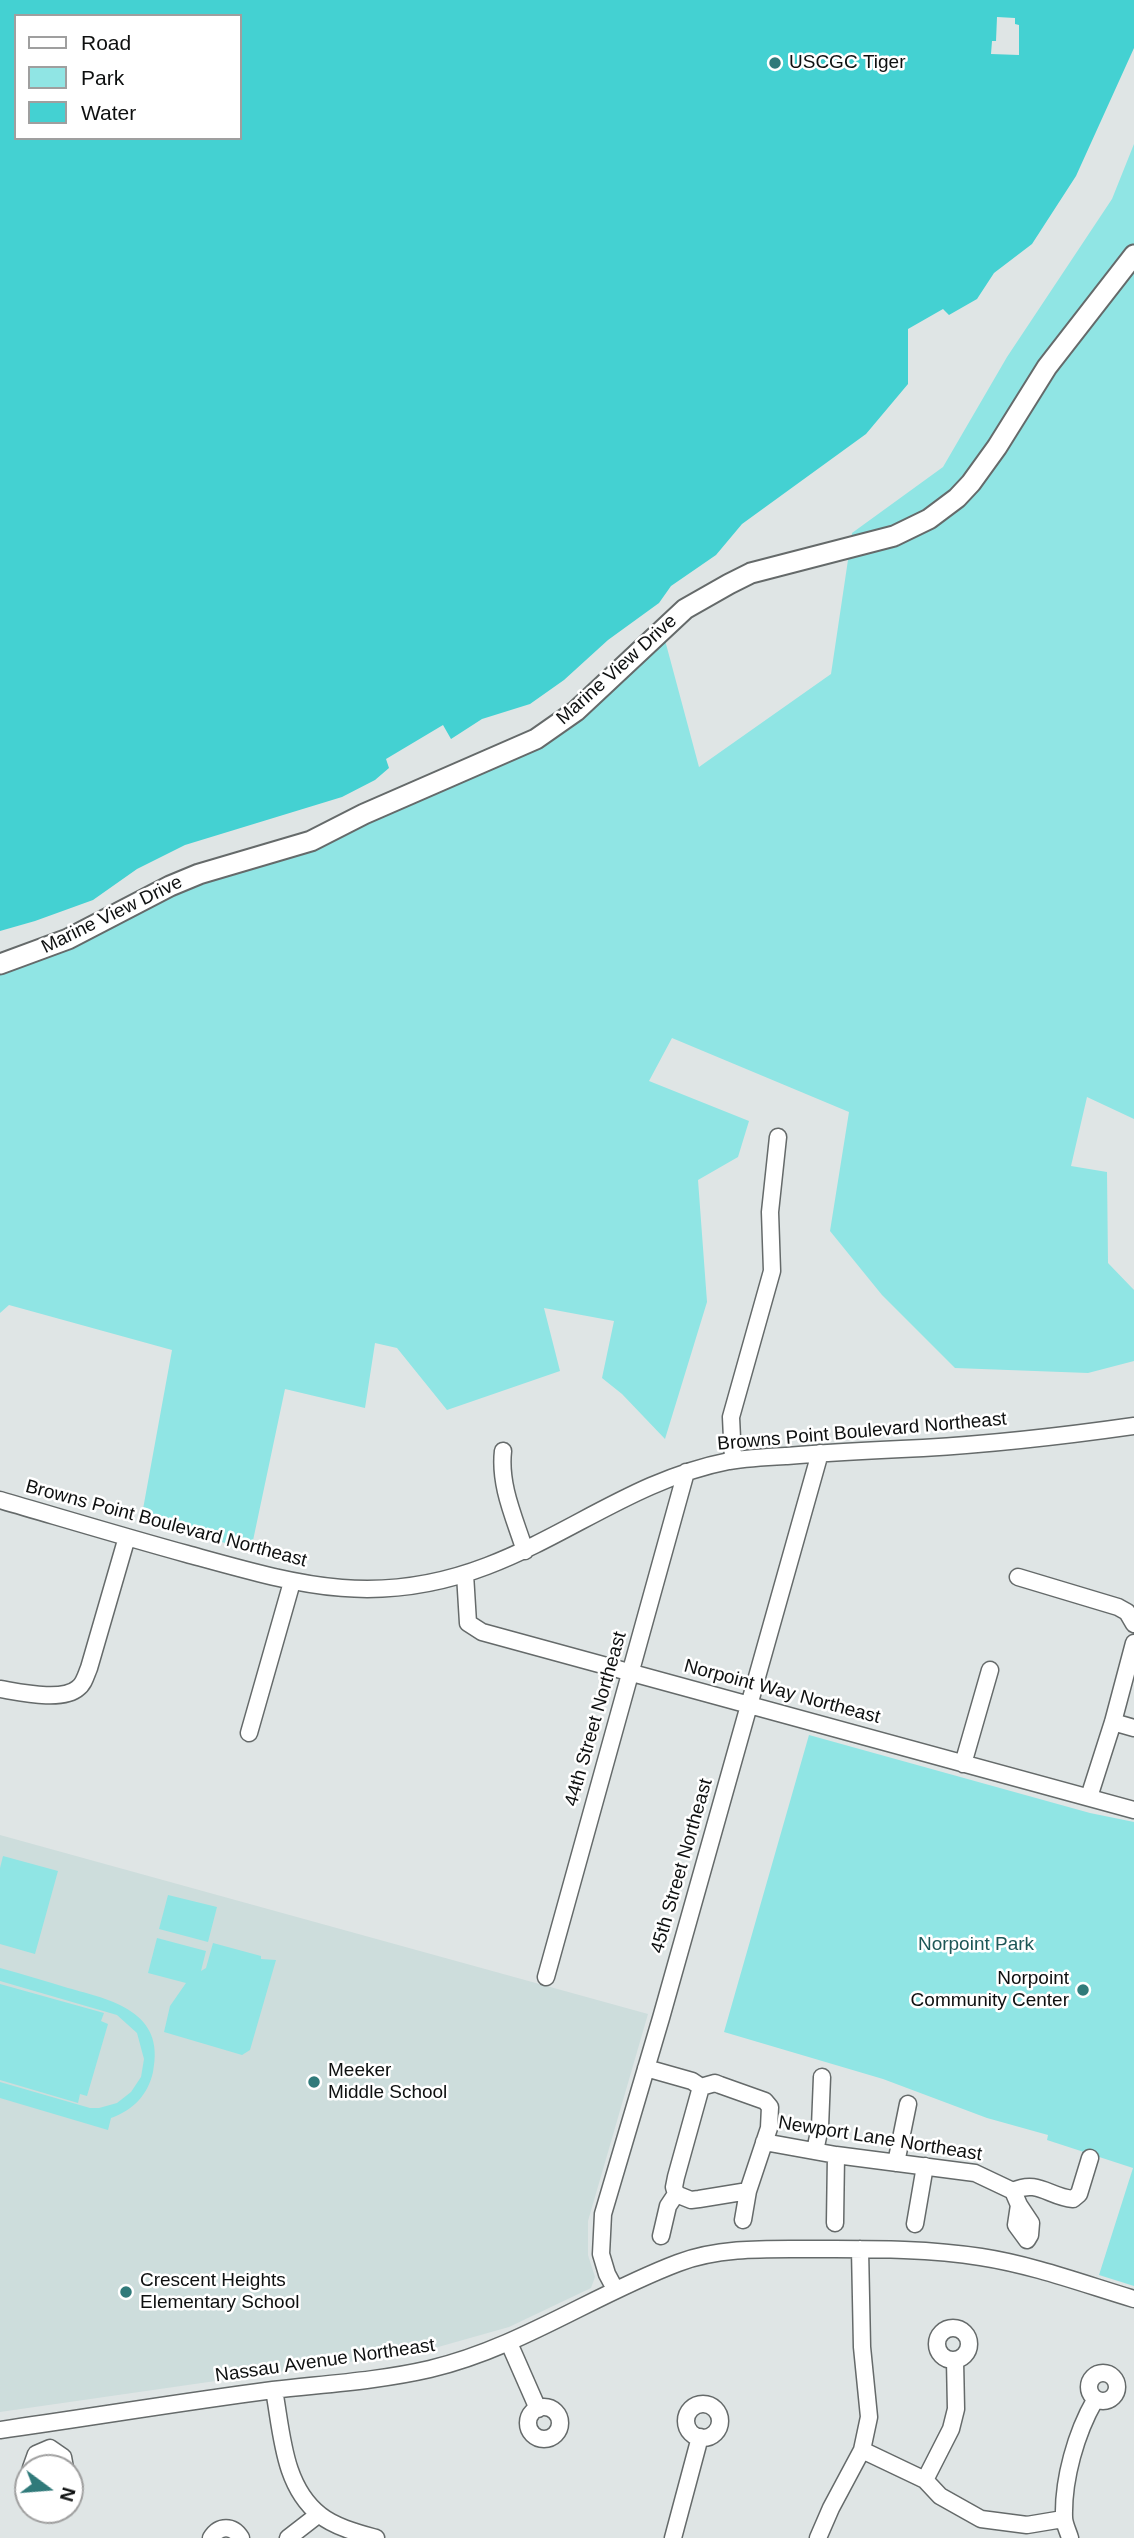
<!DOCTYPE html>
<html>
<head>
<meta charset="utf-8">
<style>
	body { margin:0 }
	#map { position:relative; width:1134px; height:2538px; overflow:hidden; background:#dfe5e5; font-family:Arial,sans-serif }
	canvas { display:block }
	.legend { position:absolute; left:14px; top:14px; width:228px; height:126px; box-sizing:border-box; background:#fff; border:2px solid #9f9f9f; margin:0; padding:9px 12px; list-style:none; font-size:21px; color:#0e1010 }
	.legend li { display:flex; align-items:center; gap:14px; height:35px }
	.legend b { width:35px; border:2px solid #9f9f9f }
	.north { position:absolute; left:14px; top:2454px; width:70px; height:70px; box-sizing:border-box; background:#fff; border:2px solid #9f9f9f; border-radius:50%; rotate:106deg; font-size:19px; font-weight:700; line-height:28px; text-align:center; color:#0e1010 }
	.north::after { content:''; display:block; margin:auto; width:24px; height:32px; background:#307a7a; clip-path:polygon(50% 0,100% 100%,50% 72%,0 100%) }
</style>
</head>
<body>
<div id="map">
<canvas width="1134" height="2538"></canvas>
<ul class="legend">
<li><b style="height:9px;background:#fff"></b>Road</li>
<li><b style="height:19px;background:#90e5e4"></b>Park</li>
<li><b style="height:19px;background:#44d1d2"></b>Water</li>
</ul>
<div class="north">N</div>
</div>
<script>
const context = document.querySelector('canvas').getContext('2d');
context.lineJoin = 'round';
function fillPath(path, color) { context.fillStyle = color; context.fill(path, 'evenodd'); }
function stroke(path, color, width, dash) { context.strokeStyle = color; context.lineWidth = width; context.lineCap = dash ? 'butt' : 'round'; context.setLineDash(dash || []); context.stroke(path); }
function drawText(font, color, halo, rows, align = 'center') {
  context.font = font + ' Arial,sans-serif'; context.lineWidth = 5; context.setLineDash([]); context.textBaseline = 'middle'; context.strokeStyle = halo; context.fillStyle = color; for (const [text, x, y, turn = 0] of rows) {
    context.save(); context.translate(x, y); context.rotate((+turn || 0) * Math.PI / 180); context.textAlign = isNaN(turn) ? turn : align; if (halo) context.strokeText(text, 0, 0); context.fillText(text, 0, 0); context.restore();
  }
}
fillPath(new Path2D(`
	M0,1835L648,2014L588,2221V2255L595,2277L591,2288L509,2327L424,2351L0,2412Z`), '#cddddc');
fillPath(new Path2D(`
	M1134,144V1119L1087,1097L1071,1166L1107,1172L1108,1263L1134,1290V1361L1088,1373L955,1368L882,1295L830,1231L849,1112L672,1038L649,1081L749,1121L738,1157L698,1180L707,1302L665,1439L622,1394L602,1378L614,1321L544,1308L560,1371L447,1410L397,1348L375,1343L365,1408L285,1389L251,1550L141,1520L172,1350L9,1305L0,1313V964L392,802L576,711L662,629L699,767L831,674L852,533L943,467L1007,357L1112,199Z
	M809,1735L1090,1813L1134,1822V2286L1099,2275L1133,2168L1047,2140L1048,2135L987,2118L883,2079L724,2032Z
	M3,1856L58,1871L35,1954L0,1944V1868Z
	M168,1895L217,1907L208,1942L159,1929Z
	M157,1938L206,1951L201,1971L206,1968L213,1943L261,1956V1959L276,1960L250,2050L242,2055L164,2032L170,2006L186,1983L148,1973Z
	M0,1968C23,1974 45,1981 68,1988C111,2000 166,2011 153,2072C148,2095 133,2110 111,2118L108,2130L0,2098V2082L90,2108H99L117,2103L131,2092L141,2077L144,2059L137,2033L117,2015L0,1981Z
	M0,1984L104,2013L101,2021L108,2024L87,2096L80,2094L78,2103L0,2080Z`), '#90e5e4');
fillPath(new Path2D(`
	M0,0H1134V48L1076,176L1032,244L994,273L977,299L949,315L943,309L908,329V384L866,434L742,524L716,555L671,586L659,603L608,640L564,680L530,704L482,719L451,739L443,725L386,759L389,768L375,780L342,797L185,845L137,869L93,900L35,921L0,931ZM16,16H240V138H16Z`), '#44d1d2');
fillPath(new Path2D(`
	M997,17L1015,18V24L1019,25V55L991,54L992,41H996Z`), '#dfe5e5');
const minor = new Path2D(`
	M503,1451C499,1486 515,1519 525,1551
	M733,1460L731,1417L772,1271L770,1212L778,1137
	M0,1500C62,1518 125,1537 187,1554C296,1584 375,1609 487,1566C571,1534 637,1479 729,1461C748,1458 768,1457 787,1456C833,1452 878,1450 923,1448C994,1444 1064,1436 1134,1426
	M465,1574L468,1623L482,1632L1134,1810
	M1018,1577L1118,1607L1127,1612L1134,1624
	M0,1689C19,1692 63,1702 78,1688C84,1684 86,1675 89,1668L127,1537
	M1113,1722L1134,1728
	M249,1733L292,1582
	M963,1764L990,1670
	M1089,1797L1113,1722L1134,1643
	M546,1977L686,1472
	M646,2068L692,2081L701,2087
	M701,2087L715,2083L720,2085L765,2101L770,2107L769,2128L748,2191L743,2220
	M701,2087L676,2177L674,2187L676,2194L691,2200L699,2199L748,2191
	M764,2142L836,2155L975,2173L1013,2191L1019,2205L1031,2223L1030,2235L1027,2240L1016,2225L1019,2205
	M815,2151L820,2127L822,2077
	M896,2163L908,2104
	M1013,2191C1038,2179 1049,2197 1073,2199L1079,2194L1090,2158
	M835,2223L836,2155
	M915,2224L925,2166
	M661,2236L668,2206L676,2194
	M615,2289L607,2274L601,2254L603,2214L661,2018L820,1453
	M937 2344a16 16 0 1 1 32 0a16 16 0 1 1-32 0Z
	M509,2343L538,2409
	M1089 2387a14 14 0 1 1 28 0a14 14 0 1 1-28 0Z
	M274,2390C282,2433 283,2486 320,2515C335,2527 358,2533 376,2538
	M686 2421a17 17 0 1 1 34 0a17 17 0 1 1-34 0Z
	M528 2423a16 16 0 1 1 32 0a16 16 0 1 1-32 0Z
	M0,2430C91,2417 182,2402 273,2390C325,2384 378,2381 430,2369C519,2348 593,2295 678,2263C719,2247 768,2249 811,2249C867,2249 926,2248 981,2257C1033,2265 1084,2284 1134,2299
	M862,2450L925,2480L940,2496L981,2519L1027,2525L1063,2519
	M31,2468L36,2454L50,2448L63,2457L65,2468
	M925,2480L951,2429L956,2409L955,2360
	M211,2538C219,2525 233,2525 241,2538
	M288,2538L319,2514
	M673,2538L700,2437
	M818,2538L831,2508L862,2450L869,2417L862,2347L860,2249
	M1070,2538C1068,2531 1064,2524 1064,2517C1063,2479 1076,2433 1095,2400`);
const major = new Path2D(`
	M0,964L68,939L170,886L199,874L311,841L364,814L536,739L576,711L685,609L729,584L751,573L894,536L929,519L957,498L971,483L997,447L1047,367L1134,255`);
stroke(minor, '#656a6a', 19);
stroke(major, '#656a6a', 23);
stroke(minor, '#fff', 16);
stroke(major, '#fff', 19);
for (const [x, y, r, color] of [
	[775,63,7,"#307a7a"],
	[1083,1990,7,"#307a7a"],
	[314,2082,7,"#307a7a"],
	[126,2292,7,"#307a7a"]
]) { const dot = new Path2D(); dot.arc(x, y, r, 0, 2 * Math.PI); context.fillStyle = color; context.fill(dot); stroke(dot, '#fff', 2.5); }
drawText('19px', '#0e1010', '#fff', [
	["USCGC Tiger",789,63],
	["Norpoint",1069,1979,"right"],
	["Community Center",1069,2001,"right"],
	["Meeker",328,2071],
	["Middle School",328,2093],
	["Crescent Heights",140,2281],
	["Elementary School",140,2303]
], 'left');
drawText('19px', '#0e1010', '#fff', [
	["Marine View Drive",617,670,-42],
	["Marine View Drive",112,915,-26],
	["Browns Point Boulevard Northeast",862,1432,-5],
	["Browns Point Boulevard Northeast",166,1524,15],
	["Norpoint Way Northeast",782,1692,15],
	["44th Street Northeast",596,1719,-74],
	["45th Street Northeast",682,1866,-74],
	["Newport Lane Northeast",880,2139,9],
	["Nassau Avenue Northeast",325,2361,-8]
]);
drawText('19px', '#1d5757', '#fff', [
	["Norpoint Park",976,1945]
]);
</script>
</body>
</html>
